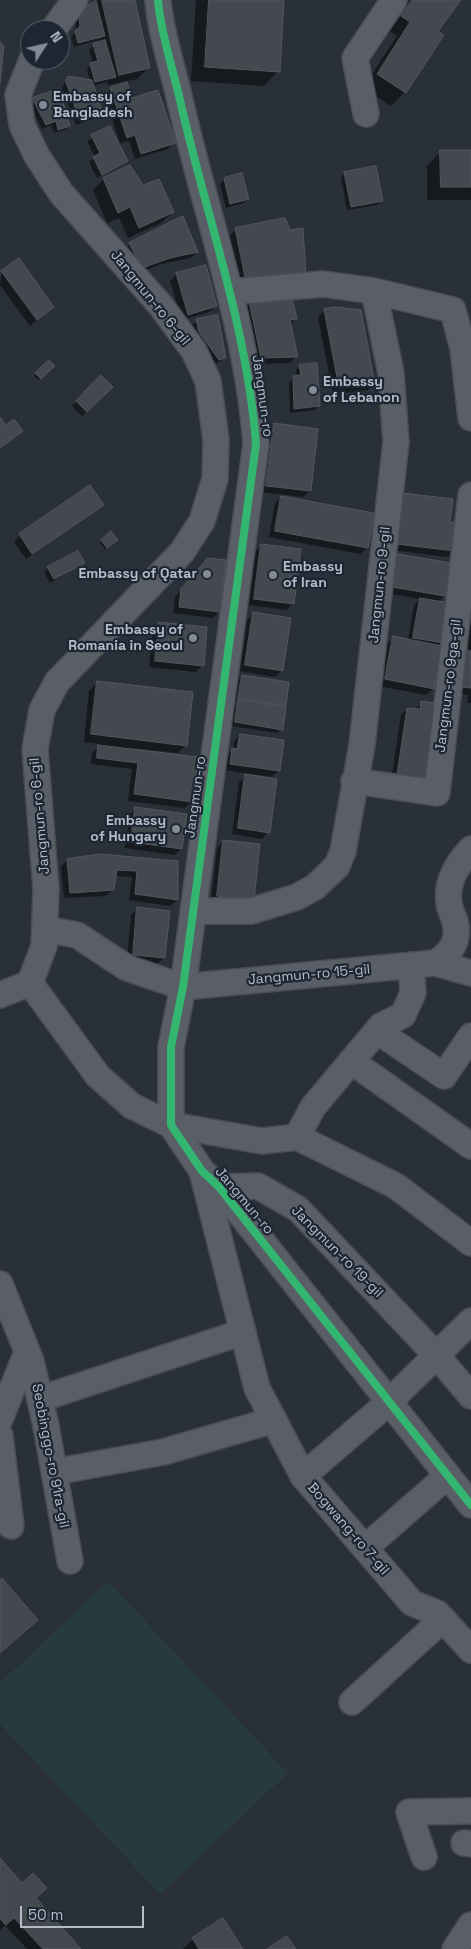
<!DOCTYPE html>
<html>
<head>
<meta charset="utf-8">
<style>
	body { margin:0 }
	#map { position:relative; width:471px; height:1949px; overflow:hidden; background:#2a3038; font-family:"Space Grotesk",sans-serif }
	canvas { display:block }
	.north { position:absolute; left:20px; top:20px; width:50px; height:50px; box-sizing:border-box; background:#1d2633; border:1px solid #59626f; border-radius:50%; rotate:55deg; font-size:14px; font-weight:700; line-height:20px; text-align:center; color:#b4bcc9 }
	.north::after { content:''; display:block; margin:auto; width:18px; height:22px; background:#848b96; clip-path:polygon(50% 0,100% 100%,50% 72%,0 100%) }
	.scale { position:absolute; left:20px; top:1906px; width:124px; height:22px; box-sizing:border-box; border:2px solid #b4bcc9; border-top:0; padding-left:6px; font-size:15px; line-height:18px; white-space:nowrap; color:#b4bcc9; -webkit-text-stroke:4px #1d2633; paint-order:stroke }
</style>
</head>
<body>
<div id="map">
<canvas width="471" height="1949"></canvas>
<div class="north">N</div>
<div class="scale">50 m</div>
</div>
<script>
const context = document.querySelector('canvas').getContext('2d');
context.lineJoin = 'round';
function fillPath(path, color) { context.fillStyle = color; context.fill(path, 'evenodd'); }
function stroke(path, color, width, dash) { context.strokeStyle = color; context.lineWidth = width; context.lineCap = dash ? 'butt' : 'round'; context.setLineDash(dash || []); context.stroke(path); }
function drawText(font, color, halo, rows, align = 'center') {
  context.font = font + ' "Space Grotesk",sans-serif'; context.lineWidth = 4.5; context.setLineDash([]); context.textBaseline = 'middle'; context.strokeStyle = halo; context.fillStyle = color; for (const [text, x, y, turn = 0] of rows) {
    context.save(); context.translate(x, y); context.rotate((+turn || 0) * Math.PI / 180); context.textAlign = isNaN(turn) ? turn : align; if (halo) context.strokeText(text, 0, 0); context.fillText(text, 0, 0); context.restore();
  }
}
fillPath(new Path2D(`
	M108,1581L288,1773L160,1894L0,1724V1683Z`), '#273a3e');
fillPath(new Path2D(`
	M99,0H133L148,68L137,79L108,85L107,82L92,86L101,114L97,118L76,125L62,87L69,77L90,81L87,69L93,64L89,49L99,43L98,40L74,47L71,37L77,31L75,22L81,12Z
	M196,0H283L278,71L264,86L191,81Z
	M410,0H459L436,31L405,92L391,106L363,88L397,36L388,30Z
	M111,89L131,100L174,142L168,149L135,159L129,141L120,143L104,95Z
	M33,99L69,126L65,130L54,133L51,125L42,129L29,103Z
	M110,127L127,161L97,178L89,162L95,157L87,141Z
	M441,151H471V200H427V166Z
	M345,173L382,201L377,205L347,210L341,177Z
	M104,179L143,186L173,212L161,223L128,238L119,218L107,223L93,190Z
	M224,180L248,199L244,203L226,208L220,184Z
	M236,230L304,273L298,279L238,283L229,236Z
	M130,244L197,252L191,258L162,264L136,274L123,250Z
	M2,272L53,307L30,326L0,285Z
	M177,274L216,306L209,312L182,320L170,281Z
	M250,303L296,318L290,325L297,356L290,363L255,364L243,309Z
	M325,310L374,383L368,390L333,394L318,317Z
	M197,321L225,357L221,361L215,364L195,336L192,325Z
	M49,362L53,366L39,380L34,376Z
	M300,366L319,405L315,410L290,413L289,382L297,377L296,370Z
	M101,377L111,387L82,416L72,406Z
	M274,424L317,430L310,491L303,497L260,492L268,431Z
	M403,494L449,523L454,551L447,557L391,550L397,501Z
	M281,497L367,548L360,554L269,537L275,504Z
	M102,504L26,559L14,542L20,535Z
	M111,533L116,539L105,549L100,543Z
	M261,545L293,603L287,610L249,605L255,552Z
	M398,555L444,596L438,602L443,642L438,646L433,689L426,695L379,686L387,644L393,638L408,640L414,605L420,599L386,593L392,562Z
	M83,563L50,583L44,572L48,568Z
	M202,566L219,611L213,618L173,613L175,597Z
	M254,613L281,671L275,677L240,671L247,620Z
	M471,619V703H467L468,695L456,693L460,658L469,649H467Z
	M159,623L202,665L196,672L149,667L153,630Z
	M242,676L285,705L282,707L281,729L277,733L231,726L236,702H234L238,680Z
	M98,682L186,745L178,753L132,748V750L192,801L185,808L128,801L132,769L91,764L92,753L101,744L84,742L89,691Z
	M422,702L428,780L391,781L401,715L408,709L415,710Z
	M240,735L279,770L272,777L224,770L226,756L233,749L234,741Z
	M246,776L268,832L262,839L232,834L239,782Z
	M136,808L181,849L175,855L125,848L130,814Z
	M223,841L253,900L211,902L217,848Z
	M67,860L177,862V900L170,906L129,900L132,877L115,876L113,890L106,896L64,898L61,867Z
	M138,908L164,958L157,964L127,961L131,915Z
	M0,1860L80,1949H27L5,1925L0,1930Z
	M193,1939L242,1949H183Z`), '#0007');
const building = new Path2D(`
	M102,0H135L150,68L119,75Z
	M209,0H284L280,72L205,67Z
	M412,0H461L438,31L444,35L406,93L377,74L410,22L401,16Z
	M96,1L105,36L78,43L75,31L80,26L79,17L85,7Z
	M105,40L116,77L95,82L90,63L98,61L93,44Z
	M0,42L4,46L0,83Z
	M68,76L92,80L103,114L80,121L66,82Z
	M127,82L132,98L158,90L176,143L141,154L135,135L127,138L110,88Z
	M59,89L70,126L58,130L56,121L46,125L32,98Z
	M110,126L128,161L102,175L93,157L100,153L91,135Z
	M440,150H471V187H441Z
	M130,165L143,185L159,179L174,212L139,228L130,207L118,213L103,178Z
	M376,166L383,201L351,207L344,172Z
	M242,173L249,199L230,204L224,178Z
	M183,216L198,252L170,258L142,268L129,243Z
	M285,218L290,230L303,228L306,273L245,277L235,228Z
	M19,258L54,307L37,320L1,271Z
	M206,265L217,306L188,315L176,273Z
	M291,294L297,319L290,320L298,357L261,358L249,301Z
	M335,307L361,310L375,384L339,388L324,309Z
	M218,315L226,358L219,360L199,332L196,319Z
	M49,360L55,366L41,379L35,373Z
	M317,363L320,406L294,409L293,376L301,375L299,365Z
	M101,375L113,387L87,412L76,401Z
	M0,417L6,425L14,419L23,431L0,448Z
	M274,423L318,429L311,491L266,486Z
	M90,485L104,505L32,554L19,534Z
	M403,493L453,499L450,522L458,523L455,551L396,544Z
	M281,496L374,513L368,548L275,531Z
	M111,531L118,540L107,548L101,540Z
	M261,544L301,549L294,604L254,599Z
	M78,551L85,563L54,579L47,567Z
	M398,554L451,563L445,596L392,587Z
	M208,558L226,560L220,612L179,607L181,589Z
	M420,598L450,603L444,643L413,638Z
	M253,612L291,618L283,671L245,665Z
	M159,622L207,627L204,666L155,661Z
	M393,636L442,646L434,689L385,679Z
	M466,650L471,651V688L461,687Z
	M242,675L289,682L286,706L238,698Z
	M97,681L193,692L187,746L91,734Z
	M238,699L286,707L283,730L235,722Z
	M421,701L441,704L429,780L397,775L407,708L420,709Z
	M240,734L284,740L280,771L230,764L232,748L237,749Z
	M98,745L198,757L193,802L134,794L138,763L97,758Z
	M245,774L277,779L270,833L238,828Z
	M135,807L187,814L182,849L131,842Z
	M223,840L260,844L254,900L217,896Z
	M100,854L178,861V900L135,894L137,871L117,870L114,890L70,893L67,859Z
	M137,907L170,911L165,958L133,955Z
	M2,1578L38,1620L0,1653V1580Z
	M0,1858L22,1883L33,1873L47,1888L36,1898L81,1949H43L14,1918L6,1925L0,1919Z
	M223,1918L243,1949H199L192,1938Z
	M287,1936L296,1949H267Z`);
fillPath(building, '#444950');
stroke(building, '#52575f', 1);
const minor = new Path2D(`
	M158,0C160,30 172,66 179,96C205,212 247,325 256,444L183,987L171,1047V1125L202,1171L219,1187L471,1505
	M53,30L75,0
	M32,60L18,95L22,125L37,156L61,193L161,306L194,351L208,381L216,440L215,479L202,521L182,552L57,682L42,710L35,749L46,889L44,946L30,983L98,1076L132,1106L171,1125L262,1141L297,1137L396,1186L471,1243
	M366,114L355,58L394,0
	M374,291L453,310L463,349L471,418
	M354,781L437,793L471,495
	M193,911H251L297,897L315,887L337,866L343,851L362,745L396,442L391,373L374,291L323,284L230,292
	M45,929L77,935L127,968L183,987L435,963L471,973
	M435,963C451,953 460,941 455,921C453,915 449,909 449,902C446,882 458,863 471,849
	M0,995L30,983
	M377,1031L444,1076L471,1036
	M351,1061L471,1146
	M297,1137L313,1107L381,1026L403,1015L413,993L411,965
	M202,1171L257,1388L303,1476L412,1603L437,1613L471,1650
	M219,1187L258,1186L298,1209L436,1355L471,1396
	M0,1284L31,1361L46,1426L70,1561
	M40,1399L243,1332
	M0,1419L27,1352
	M0,1436L11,1526
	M54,1472L163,1452L274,1420
	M303,1476L389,1402L471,1321
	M365,1548L447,1476
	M352,1702L443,1619
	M464,1843L471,1844
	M424,1857L409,1812L471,1811
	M455,1949L471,1925`);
stroke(minor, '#484c53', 28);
stroke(minor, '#5a5e66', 25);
stroke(new Path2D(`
	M158,0C160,30 172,66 179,96C205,212 247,325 256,444L183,987L171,1047V1125L202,1171L219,1187L471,1505`), '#33b770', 8);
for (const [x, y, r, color] of [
	[43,105,5,"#848b96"],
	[313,390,5,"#848b96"],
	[207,574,5,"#848b96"],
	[273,575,5,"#848b96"],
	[193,638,5,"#848b96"],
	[176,829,5,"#848b96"]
]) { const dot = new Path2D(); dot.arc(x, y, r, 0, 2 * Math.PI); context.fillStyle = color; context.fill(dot); stroke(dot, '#1d2633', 2); }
drawText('bold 14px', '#b4bcc9', '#1d2633', [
	["Embassy of",53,97],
	["Bangladesh",53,113],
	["Embassy",323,382],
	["of Lebanon",323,398],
	["Embassy",283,567],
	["of Iran",283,583],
	["Embassy of Qatar",197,574,"right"],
	["Embassy of",183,630,"right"],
	["Romania in Seoul",183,646,"right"],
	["Embassy",166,821,"right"],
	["of Hungary",166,837,"right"]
], 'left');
drawText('14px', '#b4bcc9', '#1d2633', [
	["Jangmun-ro 6-gil",150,298,51],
	["Jangmun-ro",262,396,82],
	["Jangmun-ro 9-gil",380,585,-84],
	["Jangmun-ro 9ga-gil",449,686,-83],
	["Jangmun-ro",196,797,-82],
	["Jangmun-ro 6-gil",40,816,-95],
	["Jangmun-ro 15-gil",309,975,-5],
	["Jangmun-ro",244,1201,50],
	["Jangmun-ro 19-gil",337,1252,45],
	["Seobinggo-ro 91ra-gil",50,1456,79],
	["Bogwang-ro 7-gil",348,1529,49]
]);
</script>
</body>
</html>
